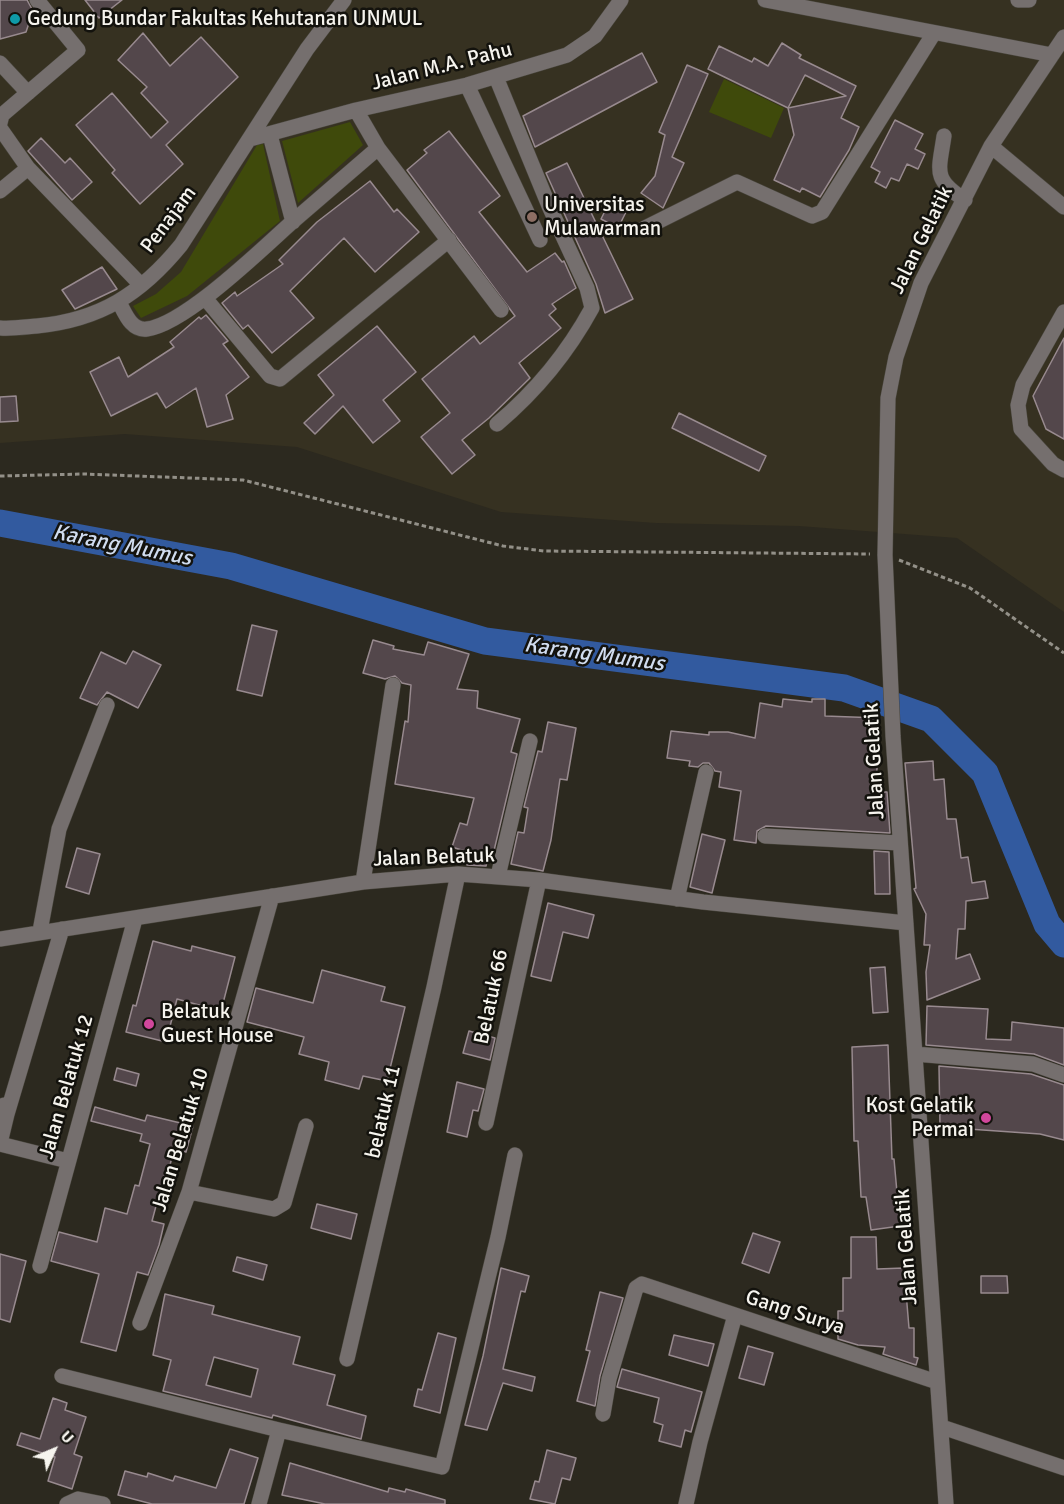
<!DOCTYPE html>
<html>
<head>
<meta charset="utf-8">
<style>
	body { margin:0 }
	#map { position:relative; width:1064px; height:1504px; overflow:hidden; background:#2c291f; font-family:Signika,sans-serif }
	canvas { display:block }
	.north { position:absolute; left:24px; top:1420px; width:60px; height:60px; -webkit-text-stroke:4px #13120d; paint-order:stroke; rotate:46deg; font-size:16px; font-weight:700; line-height:24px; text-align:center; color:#f6f4ee }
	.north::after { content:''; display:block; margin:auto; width:21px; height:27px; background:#f6f4ee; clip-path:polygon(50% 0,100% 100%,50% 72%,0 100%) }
</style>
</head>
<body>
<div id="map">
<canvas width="1064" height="1504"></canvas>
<div class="north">U</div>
</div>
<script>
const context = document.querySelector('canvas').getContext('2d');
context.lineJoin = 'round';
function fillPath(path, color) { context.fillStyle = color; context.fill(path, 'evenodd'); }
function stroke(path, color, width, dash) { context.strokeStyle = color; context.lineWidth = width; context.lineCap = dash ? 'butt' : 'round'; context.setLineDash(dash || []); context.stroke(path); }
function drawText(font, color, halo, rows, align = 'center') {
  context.font = font + ' Signika,sans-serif'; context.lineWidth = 5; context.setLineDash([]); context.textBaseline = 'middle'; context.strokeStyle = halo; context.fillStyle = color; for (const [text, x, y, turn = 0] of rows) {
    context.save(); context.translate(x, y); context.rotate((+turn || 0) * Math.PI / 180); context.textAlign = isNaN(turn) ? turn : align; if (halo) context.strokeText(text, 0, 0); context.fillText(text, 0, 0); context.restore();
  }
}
fillPath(new Path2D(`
	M0,0H1064V612L957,538L799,526L656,523L501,512L297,447L125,434L0,443Z`), '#363121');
fillPath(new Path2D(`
	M724,79L784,108L771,138L709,112Z
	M350,122L363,145L298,203L282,141Z
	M263,144L280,221L187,296L141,318L133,306L156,294L181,272L257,145Z`), '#3f4a0b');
stroke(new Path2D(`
	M0,523L231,566L485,641L844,688L931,719L985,773L1047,924L1064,944`), '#325a9f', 27);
const building = new Path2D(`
	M0,0H27L33,11L26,32L0,39Z
	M85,0H122L99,18Z
	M143,33L170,66L201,37L238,77L166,145L183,164L140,204L112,173L115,170L76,125L112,93L151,138L168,122L141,93L147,87L118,60Z
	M782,43L801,55L799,58L856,86L841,118L859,127L849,150L820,197L802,188L800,192L774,180L794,135L788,108L708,69L719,46L752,62L754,58L768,66ZM805,75L846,96L788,108Z
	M642,53L657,82L535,147L523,116Z
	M687,65L708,74L672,157L684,163L663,208L641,193L655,176L665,135L659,132Z
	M895,120L923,134L915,149L925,154L918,169L907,164L899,181L891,178L886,188L875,182L880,172L871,167Z
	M449,131L500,196L479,212L527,272L555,253L562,262L564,261L576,288L552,304L556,309L549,315L561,328L519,363L530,378L489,418L462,440L475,455L452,474L421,437L450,413L422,379L474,336L480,344L515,316L407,170L427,153L424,150Z
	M41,138L65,163L70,158L92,182L72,200L28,151Z
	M567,163L633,299L605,313L596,284L546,173Z
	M370,181L394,212L397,209L419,232L375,272L344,238L290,291L314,318L272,353L248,325L243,329L222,303L235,292L237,296L283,264L279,260L317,222Z
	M612,197L629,206L618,228L601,219Z
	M102,267L117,289L75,309L62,290Z
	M206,315L228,341L223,344L249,377L226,395L233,419L207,427L196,388L166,408L157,393L111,416L90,372L119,357L128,377L174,347L170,342L199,317L201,319Z
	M377,326L416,372L383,400L400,421L373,443L343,406L315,434L304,423L334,395L318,375Z
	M1064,338V439L1046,429L1033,396Z
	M16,396L18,421L0,422V397Z
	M679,413L766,456L759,471L672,428Z
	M252,625L277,631L262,696L237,690Z
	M373,640L394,646L393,649L424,655L428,642L469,654L457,689L478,691L477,708L520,719L511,752L517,754L492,859L488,858L486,866L467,865L471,853L452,847L460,823L467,825L474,798L395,784L405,721L408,722L411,685L402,683L395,676L385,679L363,673Z
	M133,651L161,665L138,708L107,692L97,705L80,698L101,652L126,664Z
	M783,699L812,702V699H825V716L879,718L876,792H887L890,833L766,826L757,831L756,843L734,840L741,791L719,787L721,772L715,771L709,763H703L698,767L689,766L690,761L667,758L671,731L709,735V732H728L755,738L760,703L782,707Z
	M548,722L576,728L567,780L560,779L551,840L543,871L511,864L518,832L524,833L528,808L524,807L538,751L542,752Z
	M933,761L934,780L944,779L947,819H956L961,858L968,857L972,883L985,881L988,898L966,901L965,929H958L956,959L970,954L980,979L927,1000L926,972L930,945H924L926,914L914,889L916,888L905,763Z
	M702,834L725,840L712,893L690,887Z
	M77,848L100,854L89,894L66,887Z
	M874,851L889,852L890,894H875Z
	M548,903L594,915L588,938L563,932L551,981L531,976Z
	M153,941L191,951L192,946L235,957L221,1011L177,999L166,1042L126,1032L133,1005L136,1006Z
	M885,967L888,1012L873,1013L870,968Z
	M322,970L385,987L381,1001L405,1007L387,1081L363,1076L359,1089L325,1080L329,1062L299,1054L304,1037L247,1022L256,988L313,1003Z
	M927,1006L988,1009L986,1039L1011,1040L1012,1022L1064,1028V1065L1034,1054L926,1045Z
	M469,1031L495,1038L490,1060L463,1053Z
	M888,1045L892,1159H894L900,1226L871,1230L866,1197H861L858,1141H854L852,1047Z
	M939,1066L1031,1074L1064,1085V1140L1040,1134L940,1127Z
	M117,1068L139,1074L136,1086L114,1080Z
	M457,1082L484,1089L478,1111L473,1110L467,1137L447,1132Z
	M95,1107L145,1121L147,1115L193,1126L186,1152L174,1149L167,1177L164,1176L152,1221L164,1224L159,1245L148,1275L137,1272L116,1351L81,1342L99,1274L51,1261L59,1232L97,1242L105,1208L127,1214L135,1185L139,1186L150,1144L140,1141L142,1134L91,1121Z
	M317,1204L357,1214L351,1239L311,1228Z
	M753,1233L780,1242L769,1273L742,1263Z
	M851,1237H876L877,1269L904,1268L909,1328H914V1357L918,1358L916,1365L883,1354L885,1347L858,1345L838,1339V1311H843V1278H851Z
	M0,1254L26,1261L10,1322L0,1319Z
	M237,1257L267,1265L263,1280L233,1271Z
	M501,1268L529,1276L525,1292L521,1291L503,1369L535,1377L532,1391L503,1383L487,1430L465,1425L483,1356Z
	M981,1276H1007L1008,1293H981Z
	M600,1292L623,1298L600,1376L595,1406L577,1401L590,1351L586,1350Z
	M165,1294L214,1306L212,1314L300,1337L293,1364L335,1375L327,1405L366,1416L361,1439L273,1415L272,1418L163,1391L171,1360L153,1355ZM214,1357L258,1369L251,1397L206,1385Z
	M438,1333L456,1338L440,1413L414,1406L418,1389L422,1390Z
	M674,1335L714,1344L708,1366L669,1355Z
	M748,1346L773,1353L764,1385L739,1378Z
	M622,1369L702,1392L691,1432L685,1430L681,1447L659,1441L663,1425L654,1422L659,1398L617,1387Z
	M53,1398L67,1403L65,1410L86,1417L74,1454L82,1457L72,1489L48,1481L55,1457L17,1445L21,1433L40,1439Z
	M230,1449L258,1458L244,1504H152L118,1495L125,1471L147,1477L148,1473L173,1481L175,1476L216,1488Z
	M547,1450L576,1458L570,1480L562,1478L555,1504L530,1499L535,1481L539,1482Z
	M290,1463L388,1492L389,1488L405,1492L406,1489L445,1500V1504H325L282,1495Z`);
fillPath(building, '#53474b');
stroke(building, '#988a8f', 1.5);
const minor = new Path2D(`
	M765,0L1052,55
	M1018,0H1029
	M0,63L28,93
	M496,77L549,206L587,288L592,308C568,352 535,392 497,424
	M467,85L540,240
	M356,110L378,148L501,310
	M0,123L2,115L78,50L37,0
	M0,128L28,168L141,285
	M270,135L293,222
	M944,136C939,171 932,179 965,200
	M250,139L356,110L467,85L567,55L595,36L621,0
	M991,146L1064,207
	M0,191L28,168
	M645,228L737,182L812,216L822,212L934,33
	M205,298L270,376L280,379L449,240
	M119,302C125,313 131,331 147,329C185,324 261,250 291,223C320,198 349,173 378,148
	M1064,312L1023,385L1018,405L1021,429L1053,464L1064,470
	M0,328C12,329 25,327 37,326C100,320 141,294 181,245L307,49L344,0
	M765,836L900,843
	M498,876L530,741
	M363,882L393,685
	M677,899L706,772
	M40,931L59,829L107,705
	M0,939L363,882L458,874L539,880L703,902L906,923
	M915,1054L1033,1064L1064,1075
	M7,1114L62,929
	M486,1123L539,880
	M0,1143L7,1114L4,1105
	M0,1144L68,1161
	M189,1192L274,1209L284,1203L306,1126
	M40,1266L135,919
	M140,1323L189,1192L272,896
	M347,1359L434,987L458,874
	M62,1376L279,1430L442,1467L498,1237L515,1155
	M603,1414L609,1379L636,1288L642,1284L937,1382
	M942,1427L1064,1468
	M67,1504L78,1499L103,1504
	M259,1504L279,1430
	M686,1504L700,1442L735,1315
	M946,1504L893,736L885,555L888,398L896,357L921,283L991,146L1064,37`);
stroke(minor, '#48453c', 16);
stroke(new Path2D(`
	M0,476L84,474L243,480L503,546L544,551L870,554
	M899,560L970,588L1064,653`), '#939088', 3, [4.5, 3]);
stroke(minor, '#756f6e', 15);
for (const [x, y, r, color] of [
	[15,19,6,"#0f9aa8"],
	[532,217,6,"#8d6e63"],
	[149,1024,6,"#d1479c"],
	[986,1118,6,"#d1479c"]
]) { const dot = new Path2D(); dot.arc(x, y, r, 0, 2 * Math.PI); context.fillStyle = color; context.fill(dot); stroke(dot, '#13120d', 2); }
drawText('21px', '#f6f4ee', '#13120d', [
	["Gedung Bundar Fakultas Kehutanan UNMUL",27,19],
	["Universitas",544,205],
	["Mulawarman",544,229],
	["Belatuk",161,1012],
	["Guest House",161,1036],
	["Kost Gelatik",974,1106,"right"],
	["Permai",974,1130,"right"]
], 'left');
drawText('21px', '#f6f4ee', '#13120d', [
	["Jalan M.A. Pahu",442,67,-14],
	["Penajam",169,220,-53],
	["Jalan Gelatik",922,240,-64],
	["Jalan Gelatik",875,761,-93],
	["Jalan Belatuk",434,858,-2],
	["Belatuk 66",492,997,-78],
	["Jalan Belatuk 12",67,1087,-74],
	["belatuk 11",384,1112,-77],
	["Jalan Belatuk 10",181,1140,-73],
	["Jalan Gelatik",907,1247,-94],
	["Gang Surya",795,1313,18]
]);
drawText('italic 22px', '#d0dcef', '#13120d', [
	["Karang Mumus",122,546,11],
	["Karang Mumus",594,655,8]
]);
</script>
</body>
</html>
